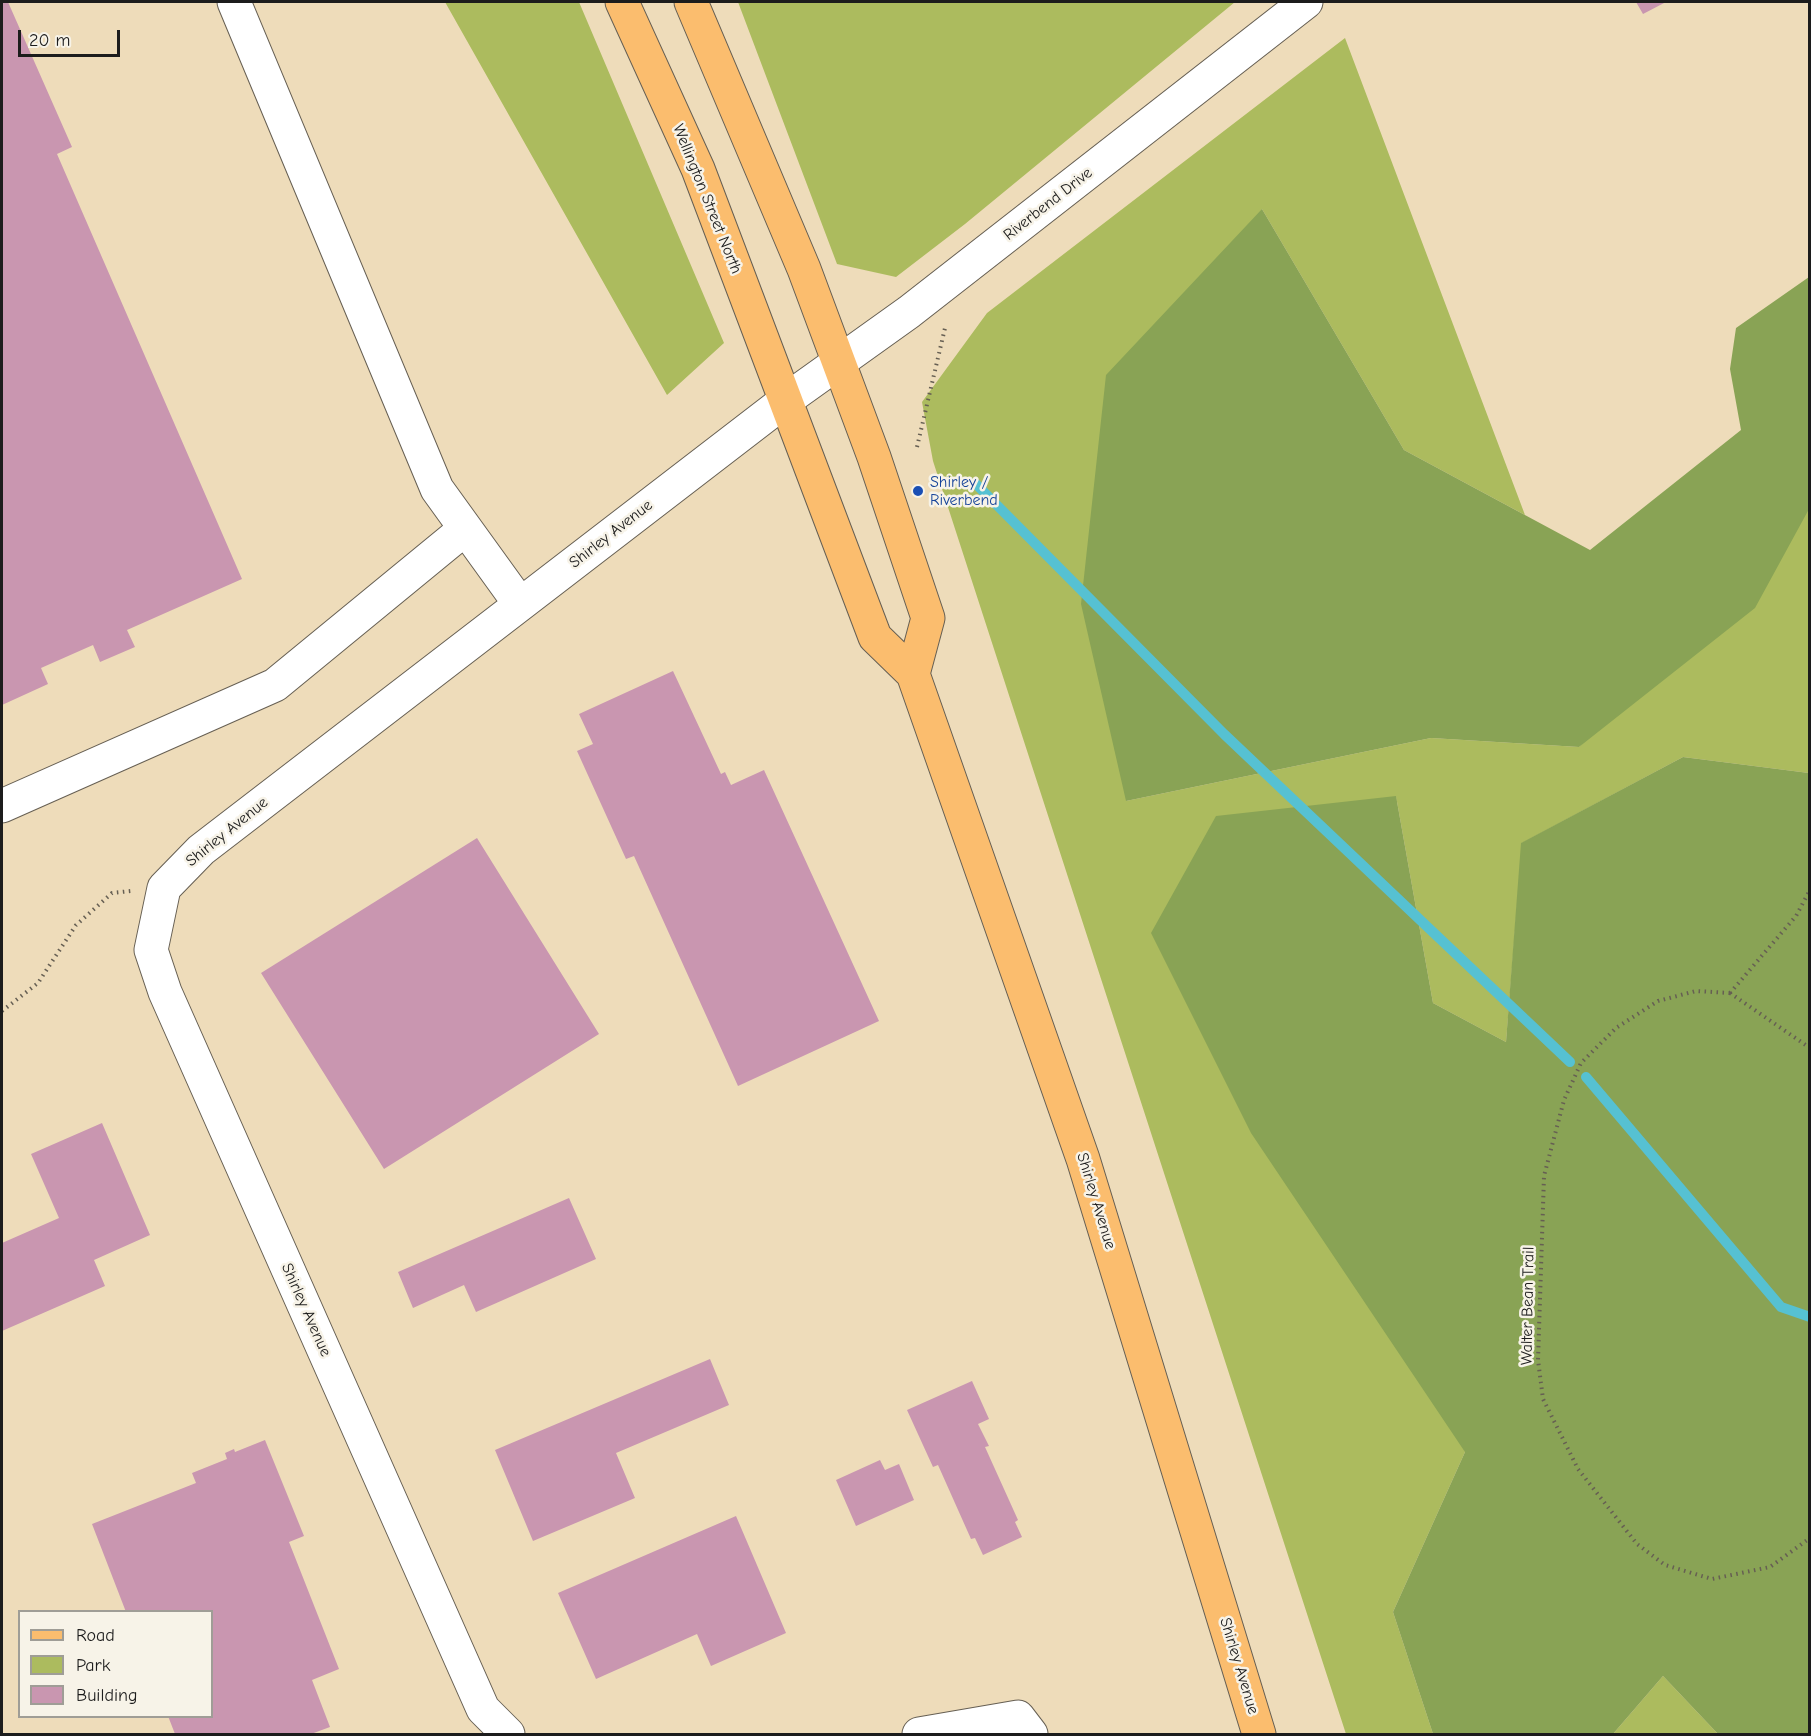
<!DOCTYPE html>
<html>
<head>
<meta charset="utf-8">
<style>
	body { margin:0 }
	#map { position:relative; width:1811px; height:1736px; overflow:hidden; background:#eedcba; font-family:"Comic Neue",sans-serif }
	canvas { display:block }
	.frame { position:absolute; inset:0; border:3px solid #1c1c1c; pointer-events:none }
	.legend { position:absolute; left:18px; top:1610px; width:195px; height:108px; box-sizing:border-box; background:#f7f3e8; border:2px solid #9f9d96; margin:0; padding:8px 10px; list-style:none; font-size:18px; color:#1c1c1c }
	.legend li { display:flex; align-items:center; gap:12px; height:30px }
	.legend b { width:30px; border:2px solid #9f9d96 }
	.scale { position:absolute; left:18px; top:30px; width:102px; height:27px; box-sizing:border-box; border:3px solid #1c1c1c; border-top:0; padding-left:8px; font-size:18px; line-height:21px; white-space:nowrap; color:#1c1c1c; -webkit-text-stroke:4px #f7f3e8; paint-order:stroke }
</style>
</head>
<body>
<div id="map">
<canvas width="1811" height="1736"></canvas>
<div class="frame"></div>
<ul class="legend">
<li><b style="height:8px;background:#fbbd6e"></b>Road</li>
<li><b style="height:16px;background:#acbb5e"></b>Park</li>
<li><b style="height:16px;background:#c996b0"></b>Building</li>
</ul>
<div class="scale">20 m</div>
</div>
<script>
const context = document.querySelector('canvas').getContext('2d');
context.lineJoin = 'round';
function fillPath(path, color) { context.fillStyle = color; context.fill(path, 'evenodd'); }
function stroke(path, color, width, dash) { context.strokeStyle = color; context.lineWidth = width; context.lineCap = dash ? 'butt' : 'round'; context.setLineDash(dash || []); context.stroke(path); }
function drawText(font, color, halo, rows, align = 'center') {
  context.font = font + ' "Comic Neue",sans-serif'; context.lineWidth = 5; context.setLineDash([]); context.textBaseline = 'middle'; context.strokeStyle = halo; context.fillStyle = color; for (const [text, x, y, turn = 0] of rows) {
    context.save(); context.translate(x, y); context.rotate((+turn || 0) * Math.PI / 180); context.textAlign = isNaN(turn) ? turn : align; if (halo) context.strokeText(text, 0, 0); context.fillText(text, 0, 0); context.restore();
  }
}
fillPath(new Path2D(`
	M445,2H579L724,343L667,395Z
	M738,2H1235L965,224L896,277L837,264Z
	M1345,38L1525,515L1404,450L1262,209L1126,801L1431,738L1579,747L1809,509V773L1683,757L1522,843L1506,1042L1433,1003L1396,796L1465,1452L1393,1612L1433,1734H1346L933,461L922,402L987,313Z
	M1663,1676L1718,1734H1613Z`), '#acbb5e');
fillPath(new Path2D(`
	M1262,209L1404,450L1590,550L1741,430L1730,369L1736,328L1809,277V509L1755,608L1579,747L1431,738L1126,801L1081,604L1106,375Z
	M1683,757L1809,773V1734H1718L1663,1676L1613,1734H1433L1393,1612L1465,1452L1251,1133L1151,933L1216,816L1396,796L1433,1003L1506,1042L1521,843Z`), '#89a355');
stroke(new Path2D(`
	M975,483L1224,734L1570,1062
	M1586,1077L1781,1307L1810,1317`), '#56c1d2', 10);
fillPath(new Path2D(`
	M2,2H8L72,147L57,154L242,579L127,630L135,647L100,662L93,645L41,668L48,684L2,705Z
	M1636,2H1666L1643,14Z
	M673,671L721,774L725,772L731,785L764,770L879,1021L738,1086L634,856L626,859L577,751L593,744L579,714Z
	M477,838L599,1034L384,1169L261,973Z
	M102,1123L150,1235L94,1260L105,1286L2,1331V1243L59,1218L31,1154Z
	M569,1198L596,1259L476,1312L464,1285L413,1308L398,1272Z
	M710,1359L729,1405L616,1453L635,1498L533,1541L495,1450Z
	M972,1381L989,1419L978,1424L989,1446L985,1447L1018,1520L1015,1522L1022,1537L983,1555L975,1538L971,1539L938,1465L933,1467L907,1410Z
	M265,1440L304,1536L289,1542L339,1669L312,1680L330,1727L311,1734H175L168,1716H212V1612H126L92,1524L196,1483L192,1473L227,1459L225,1453L234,1449L235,1452Z
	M880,1460L885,1470L899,1464L914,1500L856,1526L836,1480Z
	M736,1516L786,1633L711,1666L697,1634L596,1679L558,1593Z`), '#c996b0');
const minor = new Path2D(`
	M234,2L437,489L520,604
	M2,806L275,685L465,529
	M508,1734L483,1709L165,992L151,950L164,888L201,850L786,400L909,312L1306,2
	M919,1734L1018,1717L1031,1734`);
const major = new Path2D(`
	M622,2L698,169L875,637L913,674L1083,1159L1259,1734
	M691,2L804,269L874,457L928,618L913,674`);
stroke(minor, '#665f53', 35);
stroke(major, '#665f53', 35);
stroke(new Path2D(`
	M917,447L945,328
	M1730,993L1696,991L1658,1001L1616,1028L1581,1063L1564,1100L1544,1176L1538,1360L1543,1399L1578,1469L1637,1544L1665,1565L1712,1579L1770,1567L1810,1538
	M1730,993L1796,916L1810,890
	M1730,993L1810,1048
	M2,1011L38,983L76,925L112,893L131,891`), '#665f53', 4, [1.5, 4.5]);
stroke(minor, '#fff', 33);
stroke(major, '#fbbd6e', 33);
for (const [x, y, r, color] of [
	[918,491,6,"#1a4fb4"]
]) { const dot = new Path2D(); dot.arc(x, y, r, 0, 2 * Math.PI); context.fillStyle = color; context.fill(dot); stroke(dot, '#f7f3e8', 2); }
drawText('16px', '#1c1c1c', '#f7f3e8', [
	["Wellington Street North",707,199,68],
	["Riverbend Drive",1048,204,-38],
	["Shirley Avenue",611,534,-38],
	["Shirley Avenue",227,832,-39],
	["Shirley Avenue",1096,1201,73],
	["Walter Bean Trail",1528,1306,-89],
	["Shirley Avenue",306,1310,66],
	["Shirley Avenue",1239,1666,73]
]);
drawText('16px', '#164399', '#f7f3e8', [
	["Shirley /",930,482],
	["Riverbend",930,500]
], 'left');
</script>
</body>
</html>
